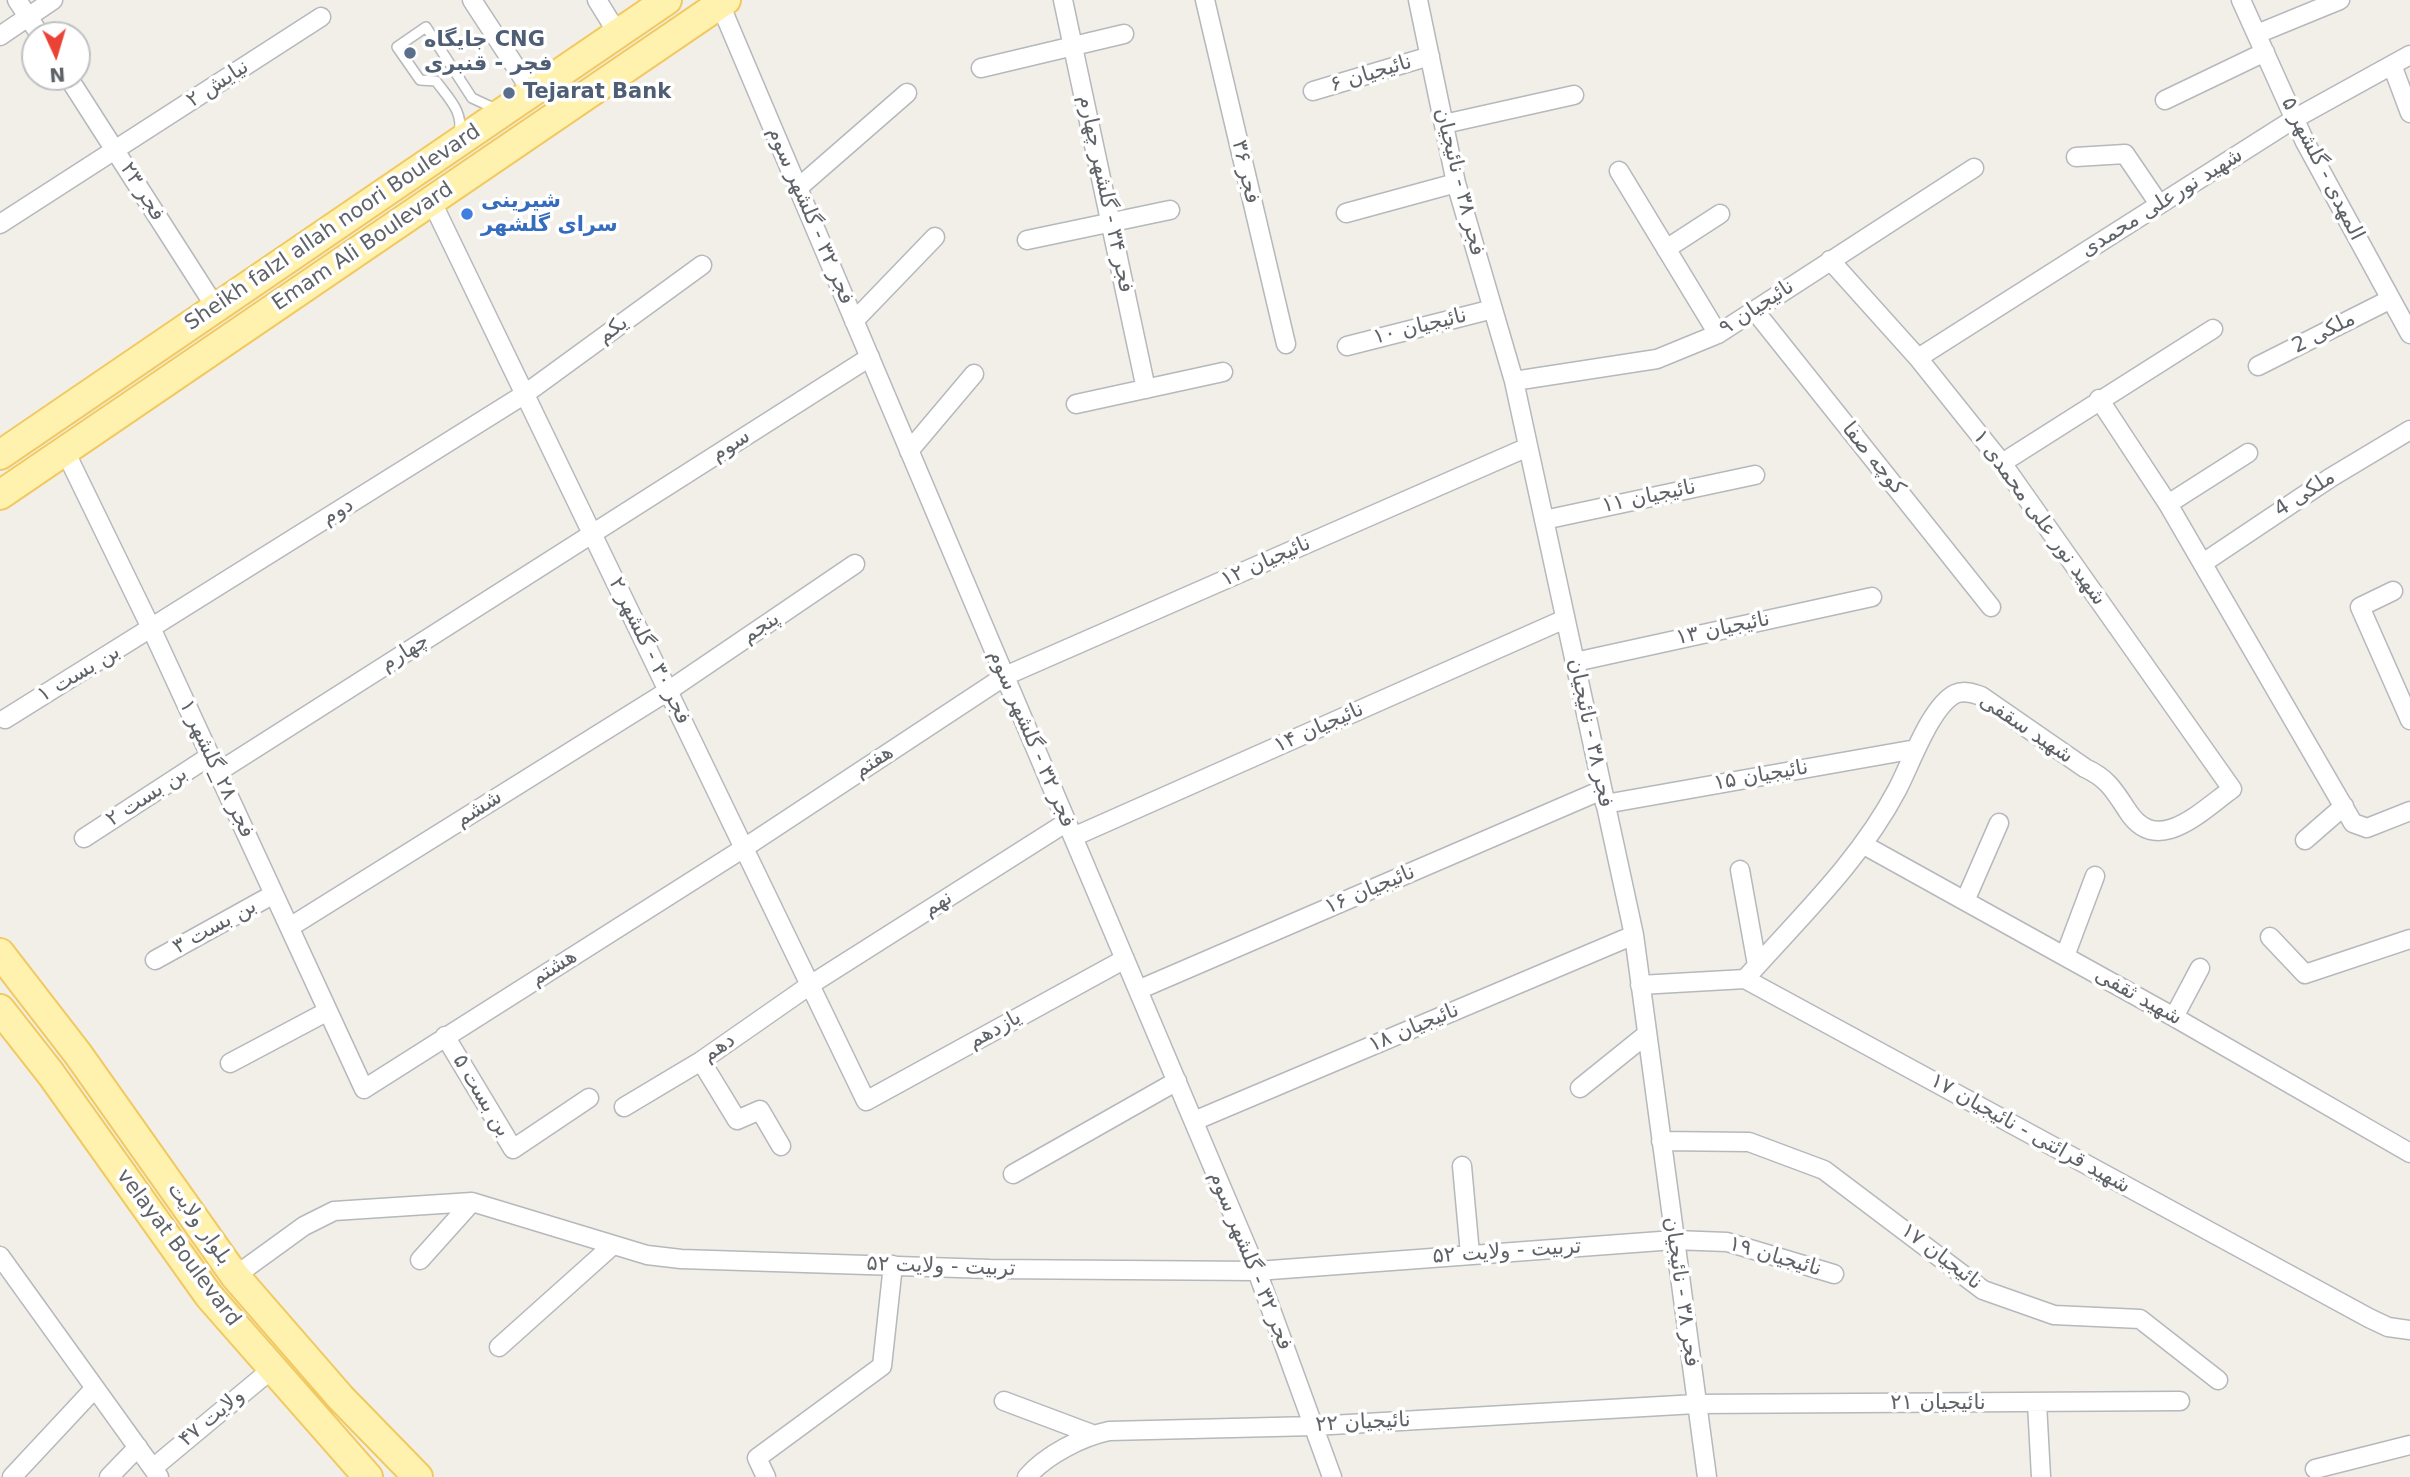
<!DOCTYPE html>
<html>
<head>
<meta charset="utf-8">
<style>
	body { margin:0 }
	#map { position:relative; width:2410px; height:1477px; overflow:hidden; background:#f1efe8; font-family:"DejaVu Sans",sans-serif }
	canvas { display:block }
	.north { position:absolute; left:21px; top:21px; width:70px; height:70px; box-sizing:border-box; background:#fff; border:2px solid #bfc1c3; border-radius:50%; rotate:176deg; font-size:19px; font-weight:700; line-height:28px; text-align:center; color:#5f6368 }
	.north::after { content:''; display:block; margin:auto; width:24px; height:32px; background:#ea4335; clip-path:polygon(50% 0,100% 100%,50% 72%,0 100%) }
</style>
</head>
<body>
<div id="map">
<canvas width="2410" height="1477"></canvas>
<div class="north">N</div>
</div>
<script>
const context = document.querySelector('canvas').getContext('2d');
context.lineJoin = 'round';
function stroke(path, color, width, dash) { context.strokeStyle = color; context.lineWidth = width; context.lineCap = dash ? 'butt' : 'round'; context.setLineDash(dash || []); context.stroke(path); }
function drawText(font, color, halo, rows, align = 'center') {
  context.font = font + ' "DejaVu Sans","Noto Sans Arabic",sans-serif'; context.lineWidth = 7; context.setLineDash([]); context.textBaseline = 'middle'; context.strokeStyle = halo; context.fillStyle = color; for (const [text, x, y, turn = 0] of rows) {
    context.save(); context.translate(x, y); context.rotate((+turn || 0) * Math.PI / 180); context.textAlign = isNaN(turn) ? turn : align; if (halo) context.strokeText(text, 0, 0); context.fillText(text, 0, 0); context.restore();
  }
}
const lane = new Path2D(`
	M459,134C464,112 449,99 436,81L420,80L397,47L426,27L472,98L498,110`);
const street = new Path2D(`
	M17,0L40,35
	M472,0L532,92
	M597,0L618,34
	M1063,0L1146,389
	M1205,0L1286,344
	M1418,0L1456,183L1514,381L1634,935L1707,1477
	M2241,0L2305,142L2410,334
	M720,4L1257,1271L1332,1477
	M2257,34L2340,0
	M0,36L53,0
	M2392,65L2410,113
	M981,68L1124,34
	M68,77L216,308
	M1313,91L1430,56
	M2165,100L2265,52
	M1444,124L1574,95
	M2076,157L2125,154L2159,204
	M1619,171L1718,334
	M798,188L907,93
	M431,200L866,1101L1125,959
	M1346,213L1456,183
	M0,224L321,17
	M1027,240L1170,210
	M1666,249L1720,214
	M1755,311L1991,607
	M854,321L935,237
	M1347,346L1493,309
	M1918,358L2294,119L2410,55
	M2258,366L2391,299
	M1514,381L1657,359L1718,334L1974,168
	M2099,399L2168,504L2353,823L2367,828L2410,811
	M1076,404L1223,372
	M65,451L152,630L364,1089L744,848L1005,676L1528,447
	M909,451L974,374
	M2002,463L2213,329
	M2168,504L2248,453
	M1544,520L1755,475
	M2203,563L2330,478L2410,430
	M2393,591L2360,607L2410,720
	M1575,662L1872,597
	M5,719L525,394L702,265
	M218,772L870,357
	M1605,804L1916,749
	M1073,837L1565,619
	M84,838L210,756
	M2305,840L2344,806
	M1864,845L2174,1017L2410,1153
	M1740,870L1757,965
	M1965,901L1999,823
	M290,927L668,691L855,564
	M2270,937L2305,974L2410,939
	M2065,956L2095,876
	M155,960L274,894
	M1745,979C1798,919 1859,862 1897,790C1910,766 1930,707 1955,694C1964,690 1973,693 1981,696L2085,768C2107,778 2114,790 2127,810C2157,858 2201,811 2232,789L2002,463L1918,358L1830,260
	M1640,985L1745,979L2369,1318L2388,1327L2410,1330
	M1138,990L1602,790
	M2174,1017L2200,968
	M445,1036L513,1149L589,1098
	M701,1061L737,1120L760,1110L781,1146
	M230,1063L328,1011
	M1580,1088L1647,1034
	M624,1107L701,1061L810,985L1067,822
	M1194,1121L1634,935
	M1661,1141L1749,1142L1824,1170L1983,1290L2054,1315L2140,1319L2218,1380
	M1462,1166L1470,1254
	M1013,1174L1177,1081
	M0,1256L159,1477
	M420,1260L472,1202
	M235,1276L304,1226L334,1211L472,1202L647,1255L681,1259L990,1269L1257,1271L1674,1240L1727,1242L1834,1274
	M499,1347L613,1245
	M1004,1401L1092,1434
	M2037,1403L2041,1477
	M153,1468L272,1369
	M2315,1469L2410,1445
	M12,1477L95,1388
	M109,1477L138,1447
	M766,1477L757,1458L882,1366L893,1265
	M1027,1477C1046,1455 1081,1437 1109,1431L1314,1426L1696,1404L2180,1401`);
const primary = new Path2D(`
	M0,455L667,0
	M0,495L726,0
	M0,953L78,1054L235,1276L341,1398L418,1477
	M0,1009L51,1074L209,1296L368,1477`);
stroke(lane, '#b5b8bc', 12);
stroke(street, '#b5b8bc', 21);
stroke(primary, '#f2c960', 32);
stroke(lane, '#fff', 9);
stroke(street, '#fff', 18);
stroke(primary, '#fff2af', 28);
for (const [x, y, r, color] of [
	[410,53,7,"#5c6f8a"],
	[509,93,7,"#5c6f8a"],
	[467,214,7,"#3f7fe0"]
]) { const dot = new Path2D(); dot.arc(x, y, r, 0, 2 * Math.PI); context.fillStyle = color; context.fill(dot); stroke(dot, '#fff', 2.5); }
drawText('bold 21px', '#4e5e75', '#fff', [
	["جایگاه CNG",424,41],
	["فجر - قنبری",424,65],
	["Tejarat Bank",523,93]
], 'left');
drawText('21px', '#5f6368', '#fff', [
	["نائیجیان ۶",1371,74,-17],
	["نیایش ۲",218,84,-33],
	["المهدی - گلشهر ۵",2322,169,63],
	["فجر ۳۶",1245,172,77],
	["فجر ۳۸ - نائیجیان",1459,182,76],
	["فجر ۲۳",142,192,58],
	["فجر ۳۴ - گلشهر چهارم",1105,194,78],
	["شهید نورعلی محمدی",2162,203,-32],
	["فجر ۳۲ - گلشهر سوم",810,216,67],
	["Sheikh falzl allah noori Boulevard",333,228,-34],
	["Emam Ali Boulevard",363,247,-34],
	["نائیجیان ۹",1757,308,-33],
	["نائیجیان ۱۰",1420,327,-14],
	["یکم",613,330,-36],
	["ملکی 2",2324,333,-27],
	["سوم",731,446,-33],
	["کوچه صفا",1873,459,51],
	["ملکی 4",2305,494,-33],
	["نائیجیان ۱۱",1649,497,-12],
	["دوم",338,512,-32],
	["شهید نور علی محمدی ۱",2039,518,54],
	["نائیجیان ۱۲",1266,562,-24],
	["پنجم",761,628,-34],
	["نائیجیان ۱۳",1723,629,-12],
	["فجر ۳۰ - گلشهر ۲",649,651,64],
	["چهارم",405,653,-32],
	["بن بست ۱",79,674,-31],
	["نائیجیان ۱۴",1319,728,-24],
	["شهید سقفی",2026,729,34],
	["فجر ۳۸ - نائیجیان",1590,733,78],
	["فجر ۳۲ - گلشهر سوم",1031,739,67],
	["هفتم",874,762,-33],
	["فجر ۲۸_گلشهر ۱",216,769,65],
	["نائیجیان ۱۵",1761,776,-10],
	["بن بست ۲",147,797,-33],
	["ششم",479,809,-32],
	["نائیجیان ۱۶",1370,890,-23],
	["نهم",938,904,-32],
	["بن بست ۳",215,927,-29],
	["هشتم",554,968,-32],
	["شهید ثقفی",2138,997,29],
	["نائیجیان ۱۸",1414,1028,-23],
	["یازدهم",995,1030,-29],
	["دهم",719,1048,-34],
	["بن بست ۵",481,1096,59],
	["شهید قرائتی - نائیجیان ۱۷",2030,1134,29],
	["بلوار ولایت",199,1224,55],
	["velayat Boulevard",178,1248,53],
	["تربیت - ولایت ۵۲",1507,1252,-4],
	["نائیجیان ۱۹",1775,1257,16],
	["نائیجیان ۱۷",1941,1257,37],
	["فجر ۳۲ - گلشهر سوم",1250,1261,68],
	["تربیت - ولایت ۵۲",941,1267,2],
	["فجر ۳۸ - نائیجیان",1681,1292,82],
	["نائیجیان ۲۱",1938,1404],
	["ولایت ۴۷",212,1418,-40],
	["نائیجیان ۲۲",1363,1423,-3]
]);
drawText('bold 21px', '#366cbe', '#fff', [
	["شیرینی",481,202],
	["سرای گلشهر",481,226]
], 'left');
</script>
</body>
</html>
